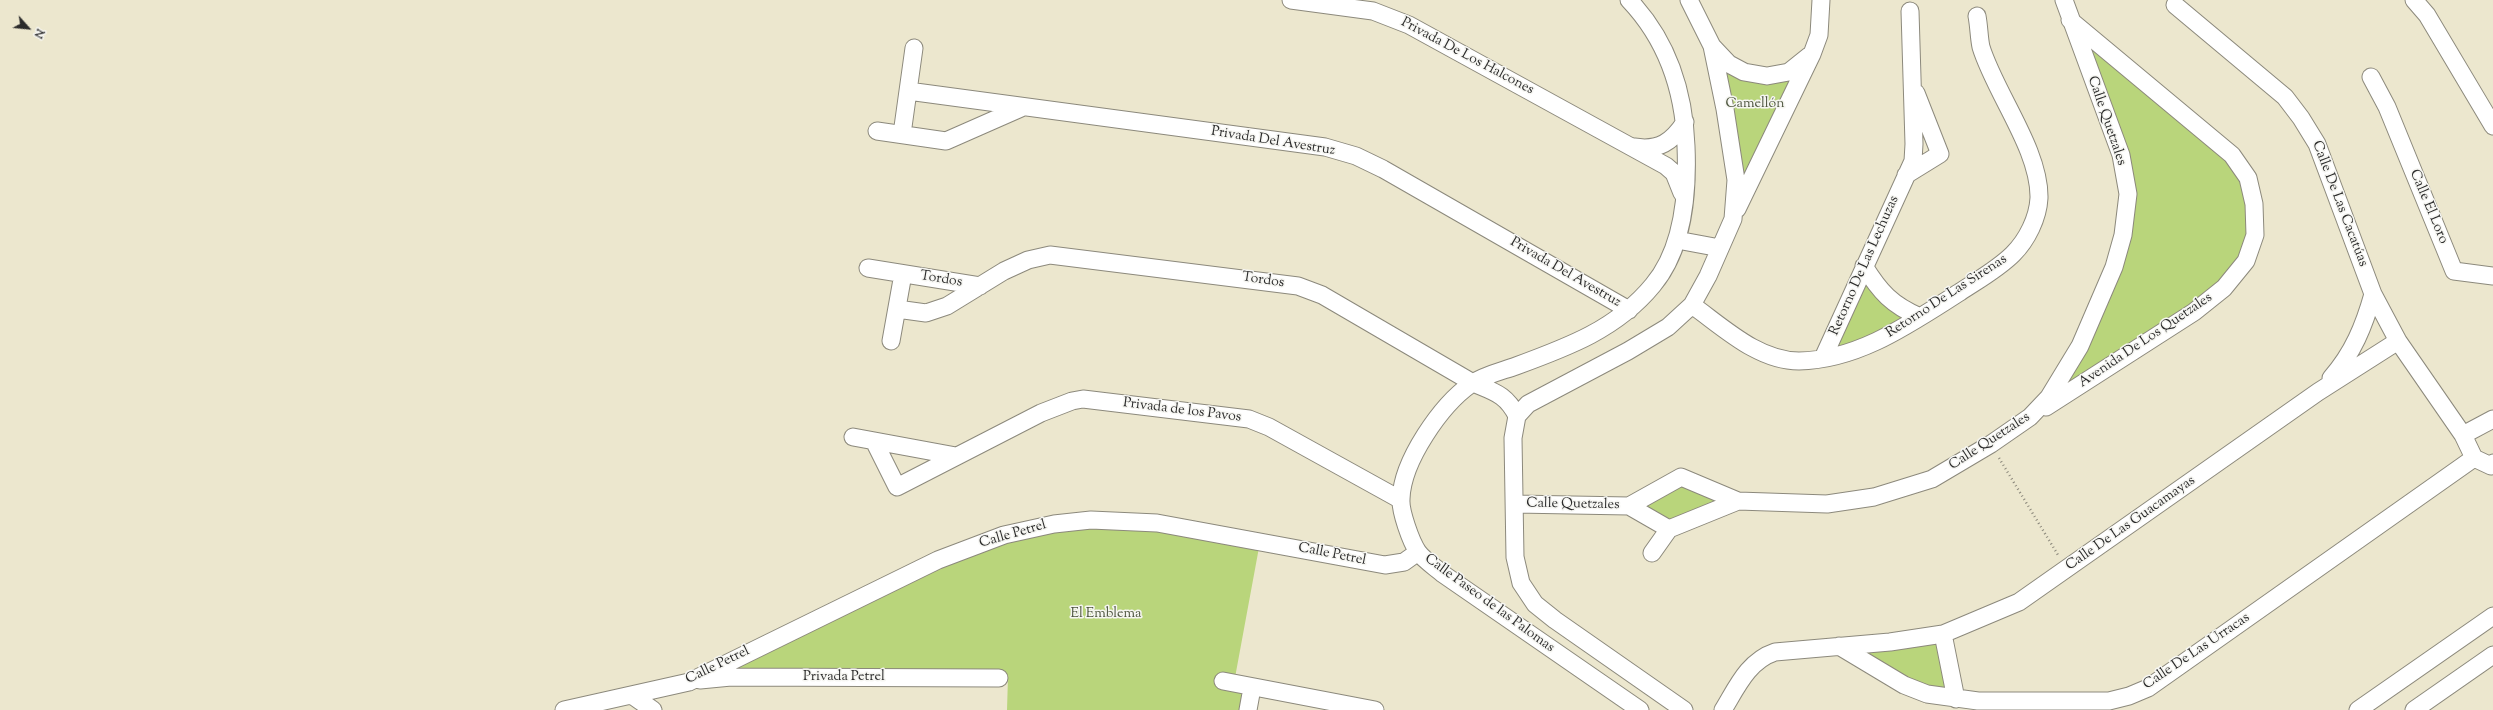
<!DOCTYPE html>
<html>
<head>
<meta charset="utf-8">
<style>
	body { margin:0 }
	#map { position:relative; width:2493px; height:710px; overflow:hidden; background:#ece7ce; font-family:"Sorts Mill Goudy",serif }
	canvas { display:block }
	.north { position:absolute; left:8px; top:8px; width:40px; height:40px; -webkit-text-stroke:3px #f6f6f2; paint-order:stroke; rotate:117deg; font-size:11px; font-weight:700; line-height:16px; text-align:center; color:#2b2b2b }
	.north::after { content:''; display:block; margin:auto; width:14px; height:18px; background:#2b2b2b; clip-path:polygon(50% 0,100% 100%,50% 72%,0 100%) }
</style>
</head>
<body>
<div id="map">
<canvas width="2493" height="710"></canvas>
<div class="north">N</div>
</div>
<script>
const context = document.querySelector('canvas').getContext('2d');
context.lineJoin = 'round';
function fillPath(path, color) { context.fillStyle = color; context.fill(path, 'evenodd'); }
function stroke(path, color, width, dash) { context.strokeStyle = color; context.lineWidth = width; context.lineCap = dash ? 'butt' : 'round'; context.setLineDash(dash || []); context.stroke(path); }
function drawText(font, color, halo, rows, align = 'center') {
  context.font = font + ' "Sorts Mill Goudy",serif'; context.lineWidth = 3; context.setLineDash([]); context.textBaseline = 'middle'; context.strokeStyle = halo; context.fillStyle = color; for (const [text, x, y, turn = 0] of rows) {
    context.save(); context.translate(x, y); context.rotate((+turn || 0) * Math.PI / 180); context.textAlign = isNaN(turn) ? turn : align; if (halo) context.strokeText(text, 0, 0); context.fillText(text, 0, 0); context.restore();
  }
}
fillPath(new Path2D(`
	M2070,19L2248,178L2255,235L2224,288L2049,397L2101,301L2128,194Z
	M1712,46L1767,76L1812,54L1733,219Z
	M1864,266L1920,317L1823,358Z
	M1681,477L1738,501L1669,529L1629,506Z
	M1091,520L1260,542L1234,683L1252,688L1248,710H1007L1008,677L689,682L938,560Z
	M1943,634L1956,699L1927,694L1839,646Z`), '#b9d57b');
const street = new Path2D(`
	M1291,0L1373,11L1409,25L1666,166L1674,173L1682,193
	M1629,0C1667,40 1684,92 1686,146C1688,193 1684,248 1653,285C1617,329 1568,347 1516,366C1502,371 1484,375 1471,384C1441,405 1402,461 1401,499C1400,511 1411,542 1418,552C1424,560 1435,567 1443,574L1640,710
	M2414,0L2427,15L2493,126
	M2175,5L2285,97L2301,118L2317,144L2373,294L2398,341L2463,435
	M1712,46L1729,64L1744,72L1767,76L1789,72L1809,56
	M2371,77L2387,107L2454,271L2493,276
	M908,91L1325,147L1356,156L1383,169L1629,310
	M877,131L946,141L1021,108
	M902,134L914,48
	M1634,147C1659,151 1672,142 1685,122
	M1906,175L1940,154L1916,93
	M1737,209L1812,54L1819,35L1821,0
	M1677,240L1720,248
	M1864,266C1880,292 1892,305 1920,317
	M868,268L980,286
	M1692,305C1723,327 1758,361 1799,361C1859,360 1911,323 1960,292C1978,280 1998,269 2013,254C2027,240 2038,218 2039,198C2040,150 1995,93 1981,47C1979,38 1979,26 1977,16
	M897,309L926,313L947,306L1004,271L1028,260L1050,255L1298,286L1322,295L1473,383C1494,392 1506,394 1517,416
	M891,341L903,274
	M1823,358L1913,161L1914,144L1910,11
	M2331,378C2353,353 2364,326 2373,294
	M2046,407L2194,312L2224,288L2246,261L2255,235L2254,204L2248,178L2232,155L2070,20
	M2493,419L2463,435L2474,458L2491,466L2493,463
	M853,437L956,456
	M874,441L897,487L1041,413L1072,401L1083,399L1249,419L1269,427L1401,500
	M1515,504L1629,506L1669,529L1738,501
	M1629,506L1681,477L1738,501L1827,504L1874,497L1932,479L1991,444L2030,417L2049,397L2080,346L2114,267L2123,235L2128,194L2121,155L2064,0
	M1652,553L1669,529
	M1943,634L1956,699
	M1839,646L1904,685L1927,694L1978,701H2109L2129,696L2148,688L2474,458
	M700,680L731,677L999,678
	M1223,681L1375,710
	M633,696L653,710
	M564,710L689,682L938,560L1004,535L1054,524L1091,520L1157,523L1385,565L1404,562L1418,552
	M1248,710L1252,688
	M1684,710L1555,620L1535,604L1521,583L1515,557L1513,438L1517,416L1528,404L1628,351L1668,327L1692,305L1708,276L1733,219L1736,180L1725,109L1712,46L1689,0
	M1723,710C1737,687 1748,661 1775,652L1890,642L1943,634L2019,602L2318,392L2398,341
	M2358,710L2493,616
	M2414,710L2493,655`);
stroke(street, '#8c897c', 19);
stroke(new Path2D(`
	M1999,458L2058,555`), '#8c897c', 2.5, [1, 3]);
stroke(street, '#fff', 17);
drawText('14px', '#2b2b2b', '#f6f6f2', [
	["Privada De Los Halcones",1467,57,28],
	["Calle Quetzales",2106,121,71],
	["Privada Del Avestruz",1273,142,9],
	["Calle De Las Cacatúas",2339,204,69],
	["Calle El Loro",2428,207,67],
	["Retorno De Las Lechuzas",1865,266,-66],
	["Privada Del Avestruz",1565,273,30],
	["Tordos",941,280,9],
	["Tordos",1263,281,8],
	["Retorno De Las Sirenas",1947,297,-33],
	["Avenida De Los Quetzales",2146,341,-34],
	["Privada de los Pavos",1182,411,7],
	["Calle Quetzales",1990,442,-33],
	["Calle Quetzales",1573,505,1],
	["Calle De Las Guacamayas",2131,524,-35],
	["Calle Petrel",1013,535,-16],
	["Calle Petrel",1332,555,11],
	["Calle Paseo de las Palomas",1489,604,36],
	["Calle De Las Urracas",2197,652,-34],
	["Calle Petrel",718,666,-26],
	["Privada Petrel",844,678]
]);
drawText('14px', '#4e563f', '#f6f6f2', [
	["Camellón",1755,105],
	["El Emblema",1106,615]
]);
</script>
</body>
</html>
